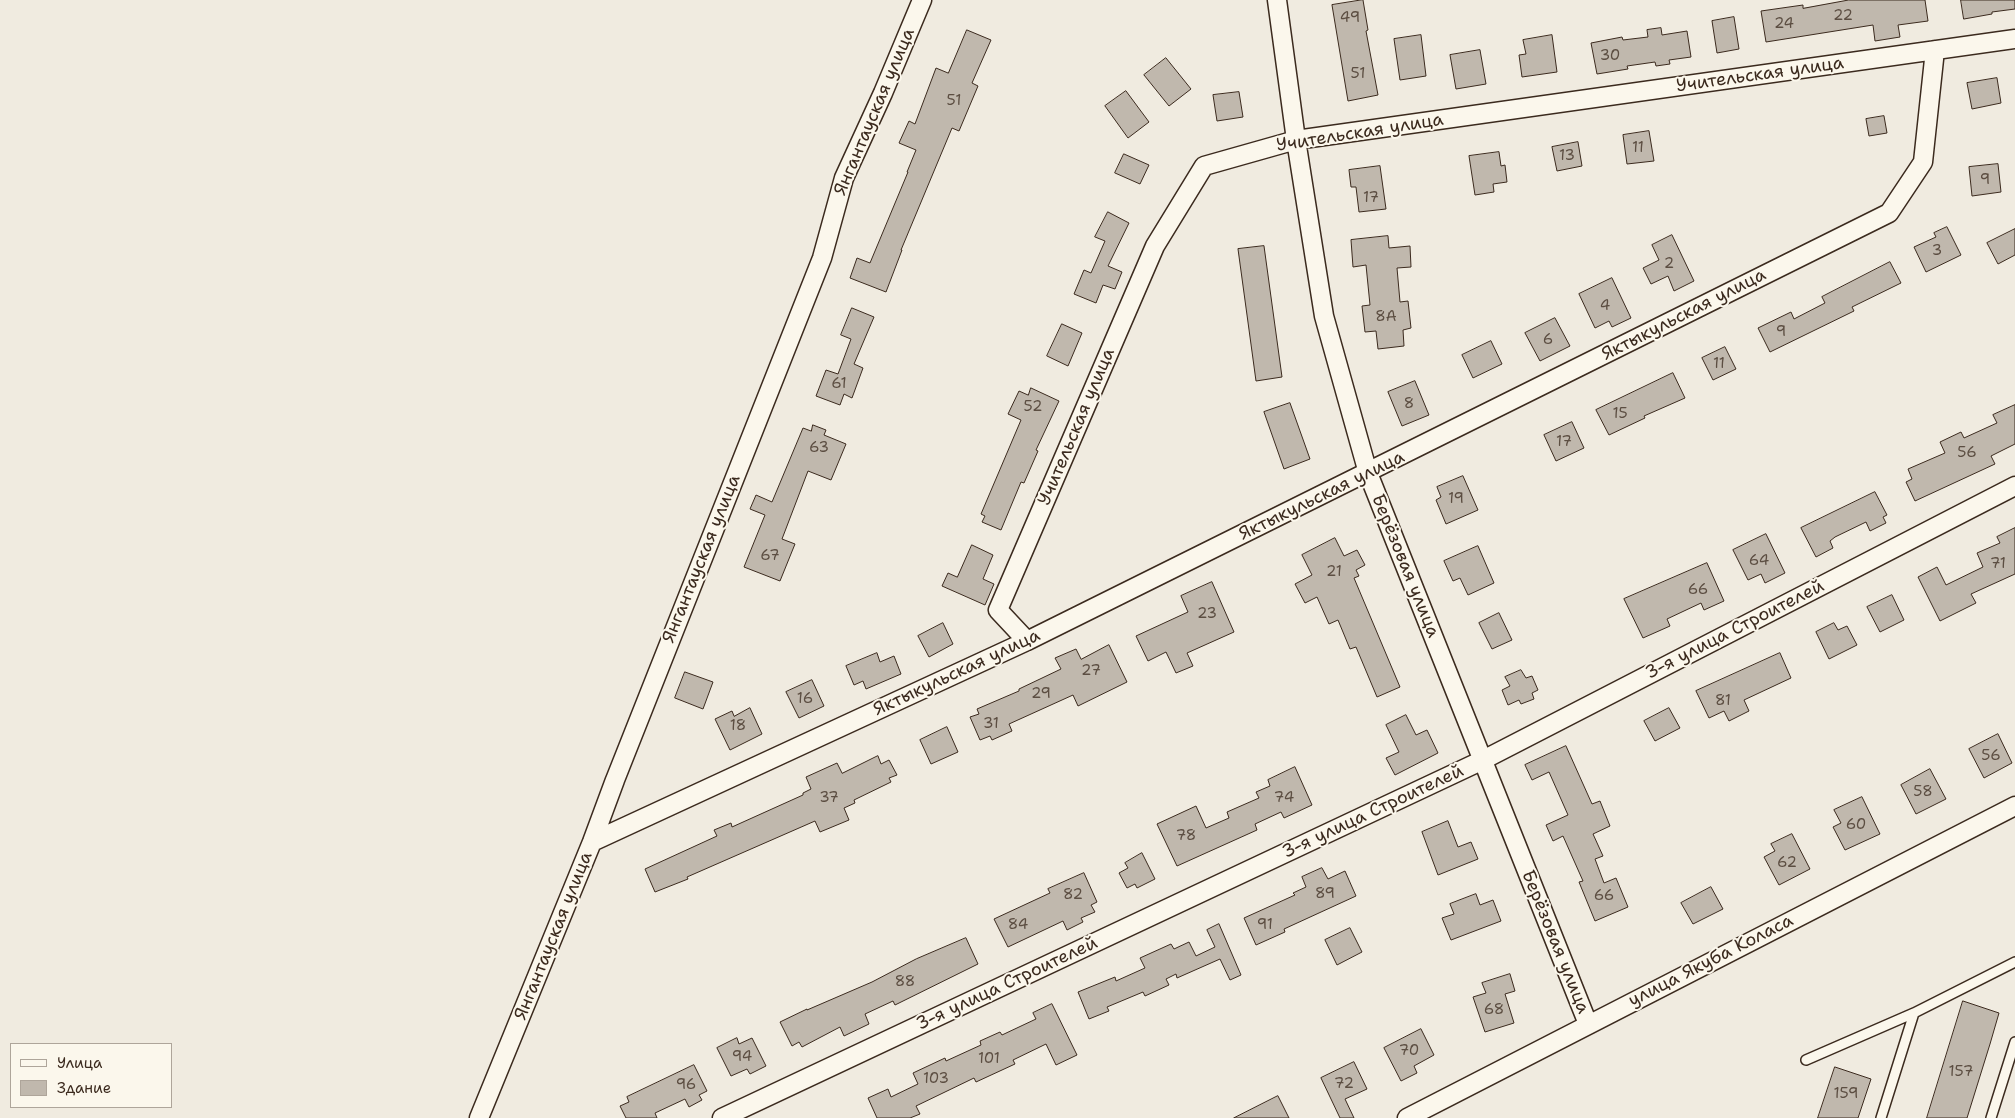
<!DOCTYPE html>
<html>
<head>
<meta charset="utf-8">
<style>
	body { margin:0 }
	#map { position:relative; width:2015px; height:1118px; overflow:hidden; background:#f0ebe0; font-family:"Shantell Sans",sans-serif }
	canvas { display:block }
	.legend { position:absolute; left:10px; top:1043px; width:162px; height:65px; box-sizing:border-box; background:#fbf7ec; border:1px solid #aea59a; margin:0; padding:6px 9px; list-style:none; font-size:15px; color:#3b2a1e }
	.legend li { display:flex; align-items:center; gap:10px; height:25px }
	.legend b { width:25px; border:1px solid #aea59a }
</style>
</head>
<body>
<div id="map">
<canvas width="2015" height="1118"></canvas>
<ul class="legend">
<li><b style="height:6px;background:#fbf7ec"></b>Улица</li>
<li><b style="height:14px;background:#c0b8ad"></b>Здание</li>
</ul>
</div>
<script>
const context = document.querySelector('canvas').getContext('2d');
context.lineJoin = 'round';
function fillPath(path, color) { context.fillStyle = color; context.fill(path, 'evenodd'); }
function stroke(path, color, width, dash) { context.strokeStyle = color; context.lineWidth = width; context.lineCap = dash ? 'butt' : 'round'; context.setLineDash(dash || []); context.stroke(path); }
function drawText(font, color, halo, rows, align = 'center') {
  context.font = font + ' "Shantell Sans",sans-serif'; context.lineWidth = 4; context.setLineDash([]); context.textBaseline = 'middle'; context.strokeStyle = halo; context.fillStyle = color; for (const [text, x, y, turn = 0] of rows) {
    context.save(); context.translate(x, y); context.rotate((+turn || 0) * Math.PI / 180); context.textAlign = isNaN(turn) ? turn : align; if (halo) context.strokeText(text, 0, 0); context.fillText(text, 0, 0); context.restore();
  }
}
const building = new Path2D(`
	M1363,0L1368,30L1366,31L1378,95L1348,101L1332,5Z
	M1849,0H1925L1928,21L1898,25L1900,37L1875,41L1873,25L1766,42L1761,11L1803,5V8Z
	M1961,0H2015V9L1992,12V14L1964,19Z
	M1734,17L1739,49L1717,53L1712,21Z
	M1661,28L1662,35L1687,31L1691,57L1669,60L1670,64L1656,66L1655,62L1627,66L1628,69L1597,74L1591,43L1622,37L1623,40L1648,37L1647,30Z
	M967,30L991,40L972,83L978,86L959,131L952,128L901,250H902L886,292L850,278L857,258L870,263L908,172H907L916,150L899,143L909,121L915,124L936,68L948,73Z
	M1421,35L1426,76L1400,80L1394,39Z
	M1552,35L1557,72L1522,77L1519,55L1526,54L1523,40Z
	M1480,50L1486,84L1456,89L1450,55Z
	M1166,58L1191,89L1169,106L1144,75Z
	M1997,78L2001,103L1972,109L1967,83Z
	M1126,91L1149,122L1128,138L1105,106Z
	M1239,92L1243,117L1217,121L1213,95Z
	M1884,116L1887,133L1869,136L1866,119Z
	M1649,131L1654,161L1627,164L1623,135Z
	M1578,142L1582,166L1557,171L1552,147Z
	M1499,152L1501,166L1505,165L1507,182L1493,184L1494,192L1475,195L1469,156Z
	M1124,154L1149,165L1140,184L1115,173Z
	M1998,164L2001,192L1972,196L1969,167Z
	M1380,166L1386,209L1359,212L1356,187H1351L1349,170Z
	M1108,212L1129,223L1108,266L1122,272L1115,289L1103,285L1096,303L1074,294L1084,270L1091,273L1105,241L1095,237Z
	M1947,227L1961,255L1926,272L1914,247L1936,237L1934,233Z
	M2015,229V255L1998,264L1987,243Z
	M1672,235L1694,281L1674,291L1668,276L1651,284L1643,268L1659,260L1652,245Z
	M1388,236L1389,248L1410,246L1411,267L1397,268L1400,302L1408,301L1411,328L1403,330L1404,346L1378,349L1376,331L1365,332L1362,306L1370,305L1366,265L1353,267L1351,240Z
	M1264,246L1282,377L1256,381L1238,249Z
	M1890,262L1901,283L1852,307L1854,311L1770,352L1758,328L1791,312L1794,319L1825,303L1822,297Z
	M1612,278L1631,318L1612,327L1609,321L1595,328L1579,294Z
	M852,308L874,317L854,364L863,368L852,398L844,394L840,405L816,396L826,370L838,374L851,339L841,335Z
	M1555,318L1570,346L1540,361L1525,333Z
	M1062,324L1082,333L1068,366L1047,356Z
	M1491,341L1502,364L1473,378L1462,355Z
	M1725,347L1736,369L1713,380L1702,358Z
	M1673,373L1685,398L1644,416L1645,418L1609,435L1596,410Z
	M1415,381L1429,415L1402,426L1388,392Z
	M1031,388L1059,401L1036,450L1038,451L1024,483L1021,482L1001,530L982,522L985,516L981,514L1021,420L1008,414L1019,391L1028,395Z
	M1290,403L1310,459L1284,469L1264,412Z
	M2015,405V444L1991,456L1995,464L1915,501L1906,482L1912,479L1908,469L1945,453L1940,442L1961,432L1964,438L1997,423L1993,415Z
	M1572,422L1584,448L1556,461L1544,435Z
	M813,425L826,430L824,435L846,444L831,480L808,471L782,539L795,544L780,581L744,567L765,515L750,509L756,495L772,502L803,428L811,431Z
	M1463,476L1478,510L1446,524L1436,500L1441,497L1437,487Z
	M1875,492L1887,515L1883,517L1886,523L1870,531L1866,522L1835,537L1830,541L1833,548L1816,557L1801,528Z
	M2015,528V574L1971,594L1976,603L1940,621L1918,577L1937,567L1946,585L1983,567L1977,553L2000,543L1997,537Z
	M1766,534L1785,573L1765,583L1761,574L1748,580L1733,550Z
	M1335,538L1344,556L1357,550L1365,565L1356,570L1359,576L1354,578L1400,687L1377,697L1356,647L1350,649L1338,620L1329,624L1317,597L1305,603L1295,584L1312,575L1302,555Z
	M972,545L993,555L983,579L994,584L985,605L942,586L948,573L957,577Z
	M1478,546L1494,583L1468,595L1460,578L1453,581L1444,561Z
	M1707,563L1724,601L1704,610L1701,603L1667,619L1670,626L1643,638L1624,599Z
	M1212,582L1234,632L1187,653L1193,666L1176,673L1166,652L1148,661L1136,636L1188,612L1181,596Z
	M1892,595L1904,620L1880,632L1867,607Z
	M1499,613L1512,640L1492,649L1479,623Z
	M943,623L953,644L929,657L918,636Z
	M1834,623L1838,630L1847,626L1857,645L1829,659L1816,632Z
	M1109,645L1127,682L1078,706L1073,695L1009,724L1012,731L992,740L990,736L980,740L970,717L979,714L977,709L1019,691V689L1061,669L1055,658L1076,649L1081,659Z
	M877,653L880,662L894,656L901,674L866,689L863,681L854,685L846,666Z
	M1780,653L1791,678L1744,700L1749,711L1729,721L1724,711L1709,718L1696,691Z
	M1521,670L1526,678L1532,676L1538,690L1532,693L1534,699L1521,704L1519,700L1508,705L1502,690L1510,686L1505,677Z
	M685,672L713,682L703,709L675,698Z
	M812,680L824,706L799,718L786,692Z
	M750,708L762,734L730,750L715,719L732,711L734,716Z
	M1669,708L1680,728L1655,741L1644,721Z
	M1406,715L1416,735L1427,730L1438,753L1395,775L1386,758L1399,752L1386,725Z
	M947,727L958,752L931,764L920,740Z
	M1998,734L2012,763L1984,778L1969,749Z
	M1566,746L1592,804L1600,801L1610,826L1593,834L1603,856L1595,859L1604,883L1616,878L1628,907L1595,921L1579,882L1583,881L1563,836L1553,841L1546,825L1568,815L1549,772L1532,780L1525,765Z
	M878,756L881,764L889,760L897,775L889,778L891,782L854,800L855,803L844,808L849,820L820,832L815,821L687,877L688,879L655,892L645,869L717,836L714,830L731,823L732,827L803,795V793L811,789L806,777L837,763L842,773Z
	M1295,767L1312,805L1284,818L1281,812L1255,824L1257,830L1177,866L1157,824L1196,806L1206,828L1229,818L1227,812L1259,798L1256,792L1270,786L1268,780Z
	M1930,769L1946,799L1916,814L1901,785Z
	M1862,797L1880,834L1845,850L1833,827L1841,823L1834,810Z
	M1448,821L1458,847L1471,842L1478,859L1438,875L1422,832Z
	M1792,834L1810,869L1779,885L1764,857L1775,851L1771,844Z
	M1142,853L1155,879L1137,888L1135,884L1127,888L1119,873L1128,868L1125,863Z
	M1322,868L1328,879L1345,871L1356,896L1284,929L1285,932L1256,945L1244,918L1295,895L1293,893L1306,887L1302,877Z
	M1084,873L1097,902L1091,905L1095,912L1081,918L1083,922L1067,930L1063,921L1008,947L994,919L1050,893L1048,889Z
	M1711,887L1723,909L1693,924L1681,903Z
	M1476,894L1480,905L1493,900L1501,921L1451,940L1442,918L1454,914L1450,904Z
	M1219,924L1241,975L1230,980L1220,959L1177,978L1176,974L1166,979L1169,985L1145,996L1143,992L1107,1007L1109,1011L1089,1019L1078,992L1115,977L1116,981L1145,968L1140,958L1171,944L1174,949L1189,942L1196,956L1215,947L1207,930Z
	M1350,928L1362,952L1337,965L1325,940Z
	M966,938L978,964L895,1005L893,1001L865,1014L869,1024L844,1036L840,1027L802,1047L799,1042L792,1046L780,1022L807,1009V1010L872,982L916,959Z
	M1510,974L1515,991L1505,994L1514,1023L1485,1032L1473,997L1486,993L1482,983Z
	M1963,1001L1999,1013L1990,1044L1967,1118H1927Z
	M1052,1004L1077,1055L1056,1065L1046,1044L1013,1060L1015,1064L976,1082L974,1078L916,1106L920,1114L910,1118H877L868,1098L888,1089L891,1097L918,1084L913,1073L945,1058L946,1061L981,1045L980,1041L1000,1032L1002,1035L1036,1019L1033,1013Z
	M1421,1029L1434,1055L1414,1066L1417,1073L1401,1081L1384,1048Z
	M737,1038L739,1044L752,1038L766,1066L750,1074L747,1069L731,1076L717,1048Z
	M1354,1062L1367,1089L1345,1099L1354,1118H1340L1321,1078Z
	M694,1065L707,1091L699,1095L702,1100L689,1107L685,1099L655,1113L657,1118H626L620,1106L629,1102L627,1097Z
	M1835,1067L1871,1079L1858,1118H1818Z
	M1278,1096L1289,1118H1234Z`);
fillPath(building, '#c0b8ad');
stroke(building, '#3b2a1e', 1);
const service = new Path2D(`
	M1806,1060L1914,1013L2015,962
	M1881,1118L1914,1013
	M1991,1118L2015,1042`);
const minor = new Path2D(`
	M1277,0L1296,140L1324,316L1368,473L1588,1024
	M1027,641L998,610L1155,246L1204,166L1296,140L2015,39
	M592,842L1027,641L1889,213L1923,162L1935,50
	M479,1118L592,842L615,780L822,258L844,178L883,93L922,0
	M722,1118L1483,760L2015,486
	M1407,1118L2015,806`);
stroke(service, '#3b2a1e', 12);
stroke(minor, '#3b2a1e', 21);
stroke(service, '#fbf7ec', 9);
stroke(minor, '#fbf7ec', 18);
drawText('15px', '#5c4e42', null, [
	["22",1843,16],
	["49",1350,18],
	["24",1784,24],
	["30",1610,56],
	["51",1358,74],
	["51",954,101],
	["11",1638,148],
	["13",1567,156],
	["9",1985,180],
	["17",1371,198],
	["3",1937,251],
	["2",1669,264],
	["4",1605,306],
	["8А",1386,317],
	["9",1781,332],
	["6",1548,340],
	["11",1719,364],
	["61",839,384],
	["8",1409,404],
	["52",1033,407],
	["15",1620,414],
	["17",1564,442],
	["63",819,448],
	["56",1967,453],
	["19",1456,499],
	["67",770,556],
	["64",1759,561],
	["71",1998,564],
	["21",1334,572],
	["66",1698,590],
	["23",1207,614],
	["27",1091,671],
	["29",1041,694],
	["16",805,699],
	["81",1723,701],
	["31",991,724],
	["18",738,726],
	["56",1991,756],
	["58",1923,792],
	["37",829,798],
	["74",1284,798],
	["60",1856,825],
	["78",1186,836],
	["62",1787,863],
	["89",1325,894],
	["82",1073,895],
	["66",1604,896],
	["84",1018,925],
	["91",1265,925],
	["88",905,982],
	["68",1494,1010],
	["70",1409,1051],
	["94",742,1057],
	["101",989,1059],
	["157",1961,1072],
	["103",936,1079],
	["72",1344,1084],
	["96",686,1085],
	["159",1846,1094]
]);
drawText('18px', '#3b2a1e', '#fbf7ec', [
	["Учительская улица",1760,75,-8],
	["Янгантауская улица",875,112,-67],
	["Учительская улица",1360,133,-9],
	["Яктыкульская улица",1684,315,-27],
	["Учительская улица",1077,427,-67],
	["Яктыкульская улица",1322,496,-26],
	["Янгантауская улица",702,559,-68],
	["Берёзовая улица",1405,566,68],
	["3-я улица Строителей",1735,630,-27],
	["Яктыкульская улица",957,673,-25],
	["3-я улица Строителей",1373,812,-25],
	["Янгантауская улица",554,936,-68],
	["Берёзовая улица",1555,942,68],
	["улица Якуба Коласа",1711,961,-27],
	["3-я улица Строителей",1007,984,-25]
]);
</script>
</body>
</html>
